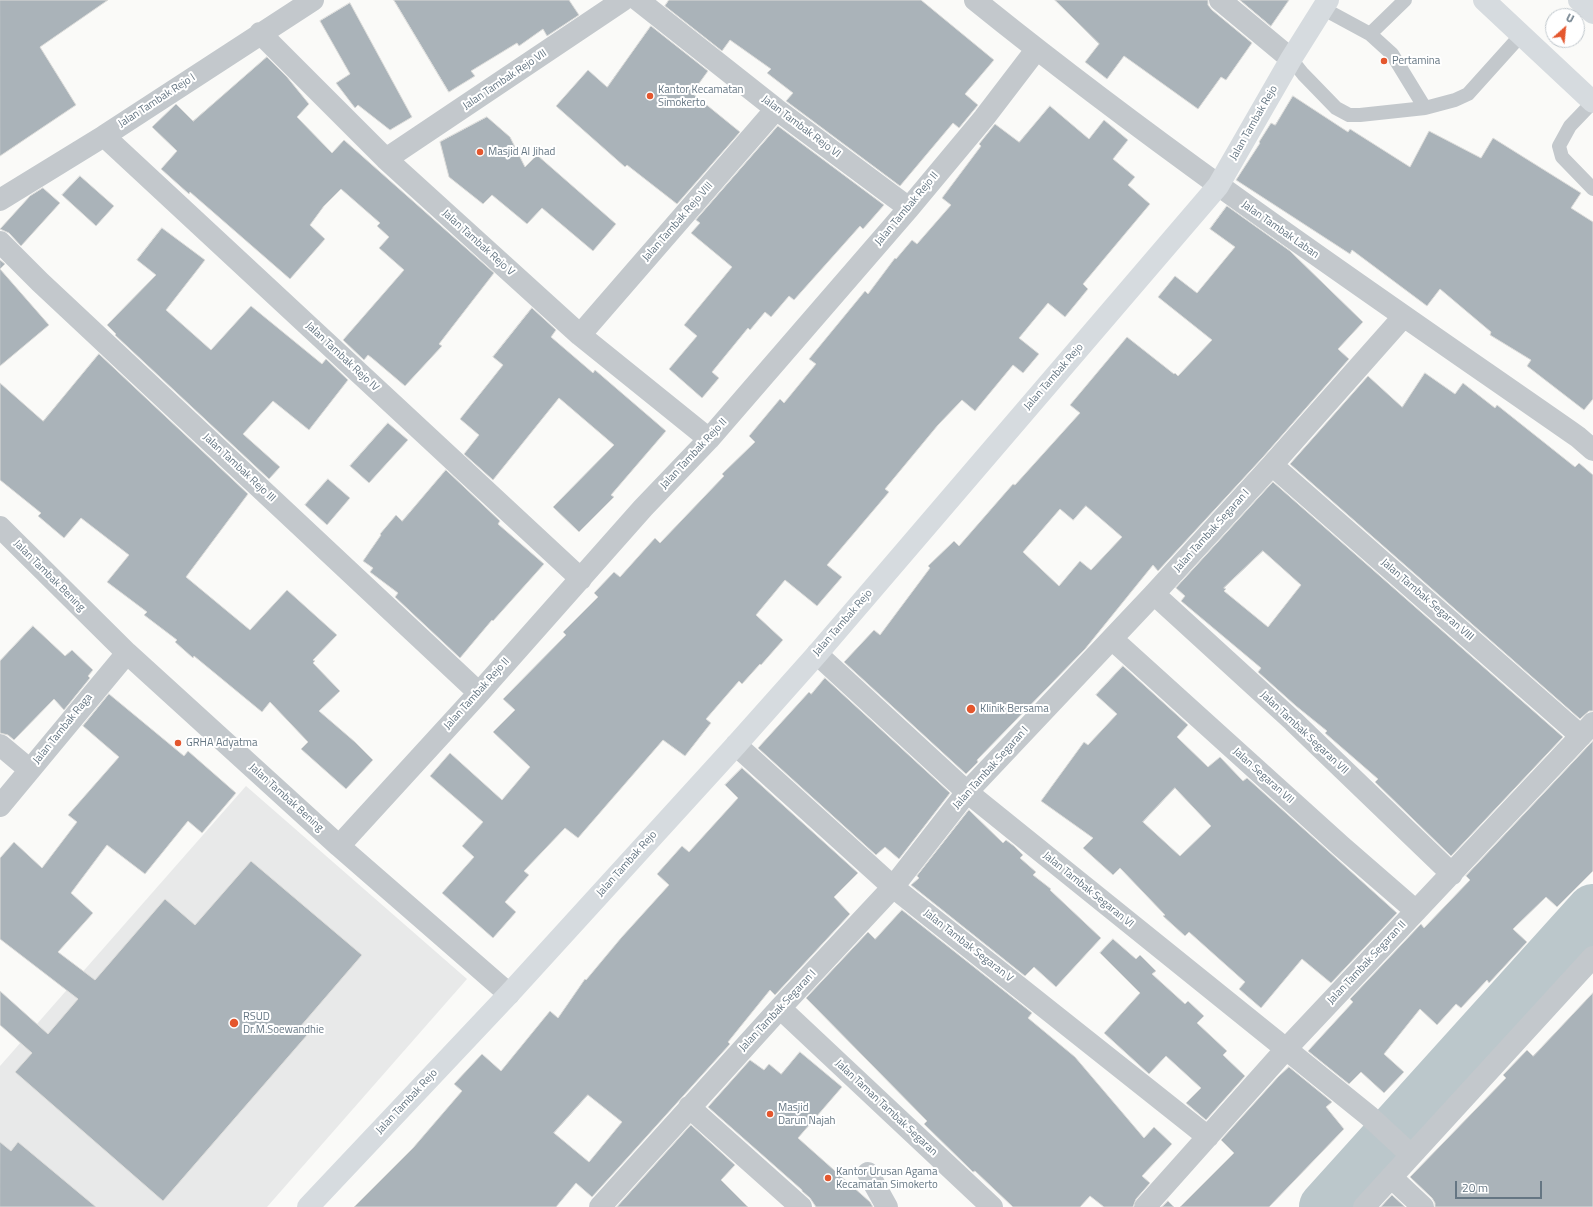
<!DOCTYPE html>
<html>
<head>
<meta charset="utf-8">
<style>
	body { margin:0 }
	#map { position:relative; width:1593px; height:1207px; overflow:hidden; background:#fafaf8; font-family:"Titillium Web",sans-serif }
	canvas { display:block }
	.north { position:absolute; left:1545px; top:8px; width:40px; height:40px; box-sizing:border-box; background:#fff; border:1px solid #c1c8cd; border-radius:50%; rotate:27deg; font-size:11px; font-weight:700; line-height:16px; text-align:center; color:#657683 }
	.north::after { content:''; display:block; margin:auto; width:14px; height:18px; background:#e4572e; clip-path:polygon(50% 0,100% 100%,50% 72%,0 100%) }
	.scale { position:absolute; left:1455px; top:1181px; width:87px; height:18px; box-sizing:border-box; border:2px solid #657683; border-top:0; padding-left:5px; font-size:12px; line-height:14px; white-space:nowrap; color:#657683; -webkit-text-stroke:3px #fff; paint-order:stroke }
</style>
</head>
<body>
<div id="map">
<canvas width="1593" height="1207"></canvas>
<div class="north">U</div>
<div class="scale">20 m</div>
</div>
<script>
const context = document.querySelector('canvas').getContext('2d');
context.lineJoin = 'round';
function fillPath(path, color) { context.fillStyle = color; context.fill(path, 'evenodd'); }
function stroke(path, color, width, dash) { context.strokeStyle = color; context.lineWidth = width; context.lineCap = dash ? 'butt' : 'round'; context.setLineDash(dash || []); context.stroke(path); }
function drawText(font, color, halo, rows, align = 'center') {
  context.font = font + ' "Titillium Web",sans-serif'; context.lineWidth = 4; context.setLineDash([]); context.textBaseline = 'middle'; context.strokeStyle = halo; context.fillStyle = color; for (const [text, x, y, turn = 0] of rows) {
    context.save(); context.translate(x, y); context.rotate((+turn || 0) * Math.PI / 180); context.textAlign = isNaN(turn) ? turn : align; if (halo) context.strokeText(text, 0, 0); context.fillText(text, 0, 0); context.restore();
  }
}
fillPath(new Path2D(`
	M246,786L467,979L267,1207H0V1066Z`), '#e8e9e9');
stroke(new Path2D(`
	M1325,1207L1593,910`), '#bbc7cb', 52);
const building = new Path2D(`
	M0,0H108L40,47L76,105L0,156Z
	M394,0H569L579,15L547,36L543,29L519,46L517,43L471,71L475,76L449,92Z
	M669,0H921L994,60L965,94L978,105L959,128L953,123L900,186L786,101L793,93L767,73L771,69L730,40L722,51L665,6Z
	M1055,0H1208V5L1212,10L1252,43L1226,80L1221,77L1198,109L1124,56L1107,79L1085,62L1099,44Z
	M1240,0H1289L1271,26Z
	M350,3L412,117L390,130L358,105L355,108L336,83L350,74L320,21Z
	M651,26L708,71L692,93L740,132L677,204L627,165L625,167L556,106L588,70L607,87Z
	M267,57L287,77L309,104L297,117L332,153L344,140L494,273L439,344L442,346L405,386L372,358L368,355L364,360L343,340L404,270L379,248L389,237L377,226L380,223L341,189L324,206L310,225L325,239L290,279L190,192L189,194L161,169L177,151L152,127L176,104L193,121Z
	M1293,96L1348,132L1350,129L1410,167L1429,131L1481,158L1493,138L1581,193L1571,208L1593,222V399L1584,410L1527,366L1531,360L1490,335L1491,332L1440,289L1427,306L1352,250L1350,254L1236,180L1260,143L1259,142L1271,123L1275,125Z
	M1050,106L1089,139L1104,120L1128,140L1113,159L1135,177L1128,185L1150,204L1083,284L1088,289L1065,317L1048,303L1019,338L1039,354L1023,373L1013,365L975,411L962,400L938,425L885,489L889,492L827,565L842,577L817,606L785,580L756,615L783,640L761,665L760,664L742,684L739,681L706,719L711,723L685,756L663,740L578,838L565,828L524,871L529,875L505,902L516,912L493,938L442,893L474,857L462,846L483,822L430,776L450,753L502,800L530,767L493,732L515,710L503,699L566,635L563,632L598,597L594,593L614,572L620,577L655,538L660,543L724,476L722,474L755,442L749,436L780,399L784,403L816,364L809,359L865,291L868,294L895,258L896,259L912,240L917,244L951,205L942,198L981,146L979,144L995,124L1019,142Z
	M487,117L510,137L525,167L537,155L616,224L593,251L542,208L527,224L492,195L483,204L449,177L440,142Z
	M778,126L884,205L863,229L860,226L794,300L789,296L771,317L765,312L750,330L748,328L712,372L719,378L702,398L669,369L697,336L684,325L732,267L691,233L700,223L696,220Z
	M80,176L114,206L96,226L62,195Z
	M43,188L60,203L21,246L9,233L0,229L30,196Z
	M1227,206L1290,251L1363,322L1338,349L1349,359L1263,457L1158,571L1153,565L1085,649L977,760L978,762L966,774L844,662L874,630L880,635L930,568L928,566L954,541L959,546L1013,484L1015,485L1080,413L1070,405L1127,337L1174,374L1175,373L1178,376L1212,340L1158,297L1175,276L1197,293L1235,247L1210,229ZM1086,506L1122,537L1091,570L1080,561L1059,586L1023,552L1060,509L1073,520Z
	M162,228L205,260L166,310L211,350L251,306L322,364L326,359L348,380L309,430L273,401L243,434L280,467L269,479L115,335L116,334L107,325L156,275L137,260Z
	M0,260L5,264L0,269L49,325L0,366Z
	M532,308L556,330L551,337L593,373L595,370L666,431L611,495L614,497L579,532L553,507L614,445L559,398L493,480L464,454L479,435L460,419L503,365L493,357Z
	M99,354L248,494L186,577L250,630L287,590L337,635L313,660L315,661L313,663L340,691L319,711L355,742L373,760L346,789L301,749L308,742L270,702L262,712L194,656L193,658L175,642L177,640L144,615L147,612L107,582L129,555L81,518L64,538L38,516L41,513L0,480V383L43,421Z
	M1425,373L1455,394L1463,383L1495,408L1497,405L1575,467L1579,463L1593,475V711H1589L1580,719L1290,464L1368,376L1402,407Z
	M388,423L408,440L369,483L350,466Z
	M446,470L500,521L498,524L544,564L493,621L492,620L460,658L395,597L398,593L370,572L373,568L363,561L381,535L380,534L396,515L402,521Z
	M328,479L350,498L327,525L305,505Z
	M1273,482L1563,737L1451,856L1375,782L1378,779L1325,733L1327,731L1296,706L1258,672L1261,668L1181,601L1185,596L1176,588ZM1263,551L1301,585L1268,627L1224,591L1226,589L1224,588Z
	M33,626L65,656L72,650L93,670L88,676L90,678L64,710L54,699L14,740L8,735L0,733V661Z
	M1123,666L1188,725L1177,737L1208,767L1220,757L1243,781L1247,778L1397,913L1331,983L1302,959L1261,1008L1239,989L1245,982L1189,932L1185,936L1163,916L1165,915L1120,868L1113,875L1083,848L1093,838L1041,801L1084,742L1088,745L1117,714L1096,695ZM1175,788L1211,826L1180,856L1143,822Z
	M825,678L950,793L899,859L885,847L876,855L758,748L809,692L811,694Z
	M109,694L184,756L188,751L236,793L202,833L188,821L145,874L107,845L71,893L93,913L58,952L95,980L165,899L195,925L251,861L362,955L300,1027L308,1034L163,1201L15,1072L32,1053L0,1025V991L48,1034L78,999L0,939V858L14,842L42,868L77,822L68,815L119,757L83,726Z
	M1593,741V871L1557,907L1546,897L1513,929L1527,942L1489,983L1487,980L1461,1008L1456,1004L1437,1025L1420,1009L1384,1054L1404,1072L1384,1093L1361,1072L1349,1084L1308,1051L1353,1002L1350,999L1419,926L1421,924L1424,928L1470,880L1466,876Z
	M742,768L858,873L834,897L850,914L775,995L770,990L728,1042L730,1044L592,1197L576,1183L556,1207H354L413,1148L462,1091L454,1084L482,1054L501,1071L550,1011L558,1018L585,979L586,980L621,938L669,885L657,874L682,846L689,852L738,798L725,785ZM588,1095L622,1122L589,1162L554,1133Z
	M969,810L1003,843L1006,840L1014,846L1023,855L1020,858L1036,872L1033,875L1051,889L1050,890L1101,938L1056,987L1034,967L1025,976L911,885L919,878L917,876Z
	M902,910L1032,1013L1028,1018L1075,1057L1144,1138L1154,1127L1172,1144L1142,1176L1150,1183L1136,1199L1133,1207H1104L1090,1196L1080,1207H1013L975,1171L973,1172L924,1124L927,1121L806,998L868,932L875,939Z
	M1113,939L1136,959L1140,955L1156,971L1152,974L1185,1004L1188,1001L1204,1016L1197,1023L1227,1051L1223,1055L1245,1076L1206,1120L1186,1103L1201,1088L1166,1056L1149,1074L1104,1033L1140,993L1100,953Z
	M1593,993V1207H1435V1203L1432,1198L1410,1177L1506,1078L1503,1075L1527,1050L1533,1056Z
	M800,1052L842,1087L798,1138L870,1202L873,1207H816L810,1198L802,1191V1190L708,1107L750,1060L764,1070L769,1064L781,1074Z
	M1289,1067L1332,1102L1326,1107L1344,1129L1269,1207H1180L1234,1153L1221,1140L1278,1077Z
	M691,1125L735,1165L721,1180L748,1207H617Z
	M0,1142L11,1151L18,1142L96,1207H0Z
	M1392,1195L1405,1207H1381Z
	M1168,1201L1174,1207H1162Z`);
fillPath(building, '#aab3b9');
stroke(building, '#dcdcda', 1);
stroke(new Path2D(`
	M1322,8L1370,34L1392,54L1425,108
	M1370,34L1405,0
	M1291,59L1303,74L1336,108L1349,115H1360L1425,108L1455,100L1468,94L1522,34
	M1593,102L1570,126L1559,146L1562,157L1593,189`), '#c3c8cc', 14);
stroke(new Path2D(`
	M638,0L776,109L909,208
	M975,0C1168,156 1374,295 1578,437L1593,450
	M1220,0L1291,59
	M260,33L386,159L580,335L709,439
	M104,136L581,579
	M386,159L623,0
	M0,200L104,136L313,0
	M0,242L40,282L479,693
	M580,335L776,109
	M1272,465L1581,736
	M0,527L127,653L339,846L509,994
	M1154,594L1293,721L1452,874
	M1112,639L1341,846L1416,911
	M817,654L967,792L1286,1049L1369,1116L1411,1155
	M0,745L30,770
	M736,745L893,887L1208,1137
	M0,806L127,653
	M339,846L479,693L643,508L709,439L909,208L984,118L1036,50
	M780,1008L992,1207
	M689,1107L801,1207
	M868,1173L887,1207
	M1391,1177L1423,1207
	M600,1207L780,1008L893,887L967,792L1154,594L1272,465L1404,316
	M1145,1207L1286,1049L1593,723
	M1364,1207L1593,957`), '#c3c8cc', 22);
stroke(new Path2D(`
	M308,1207L509,994L736,745L817,654L1218,186L1291,59L1328,0`), '#d6dbdf', 22);
stroke(new Path2D(`
	M1484,0L1593,102
	M1579,0L1593,13`), '#d6dbdf', 22);
for (const [x, y, r, color] of [
	[1384,61,4,"#e4572e"],
	[650,96,4,"#e4572e"],
	[480,152,4,"#e4572e"],
	[971,709,5,"#e4572e"],
	[178,743,4,"#e4572e"],
	[234,1023,5,"#e4572e"],
	[770,1114,4,"#e4572e"],
	[828,1178,4,"#e4572e"]
]) { const dot = new Path2D(); dot.arc(x, y, r, 0, 2 * Math.PI); context.fillStyle = color; context.fill(dot); stroke(dot, '#fff', 1.5); }
drawText('11px', '#657683', '#fff', [
	["Pertamina",1392,61],
	["Kantor Kecamatan",658,90],
	["Simokerto",658,103],
	["Masjid Al Jihad",488,152],
	["Klinik Bersama",980,709],
	["GRHA Adyatma",186,743],
	["RSUD",243,1017],
	["Dr.M.Soewandhie",243,1030],
	["Masjid",778,1108],
	["Darun Najah",778,1121],
	["Kantor Urusan Agama",836,1172],
	["Kecamatan Simokerto",836,1185]
], 'left');
drawText('11px', '#657683', '#fff', [
	["Jalan Tambak Rejo VII",505,80,-34],
	["Jalan Tambak Rejo I",157,101,-33],
	["Jalan Tambak Rejo",1254,123,-60],
	["Jalan Tambak Rejo VI",801,127,37],
	["Jalan Tambak Rejo II",907,209,-50],
	["Jalan Tambak Rejo VIII",678,222,-49],
	["Jalan Tambak Laban",1280,230,35],
	["Jalan Tambak Rejo V",478,243,42],
	["Jalan Tambak Rejo IV",342,357,43],
	["Jalan Tambak Rejo",1054,377,-49],
	["Jalan Tambak Rejo II",694,454,-47],
	["Jalan Tambak Rejo III",239,468,43],
	["Jalan Tambak Segaran I",1212,531,-48],
	["Jalan Tambak Bening",49,576,45],
	["Jalan Tambak Segaran VIII",1427,600,41],
	["Jalan Tambak Rejo",843,623,-49],
	["Jalan Tambak Rejo II",477,694,-48],
	["Jalan Tambak Raga",63,729,-51],
	["Jalan Tambak Segaran VII",1304,733,43],
	["Jalan Tambak Segaran I",991,768,-48],
	["Jalan Segaran VII",1263,776,42],
	["Jalan Tambak Bening",286,798,42],
	["Jalan Tambak Rejo",627,864,-48],
	["Jalan Tambak Segaran VI",1088,890,39],
	["Jalan Tambak Segaran V",968,946,38],
	["Jalan Tambak Segaran II",1367,963,-47],
	["Jalan Tambak Segaran I",778,1011,-47],
	["Jalan Tambak Rejo",407,1102,-47],
	["Jalan Taman Tambak Segaran",886,1108,43]
]);
</script>
</body>
</html>
